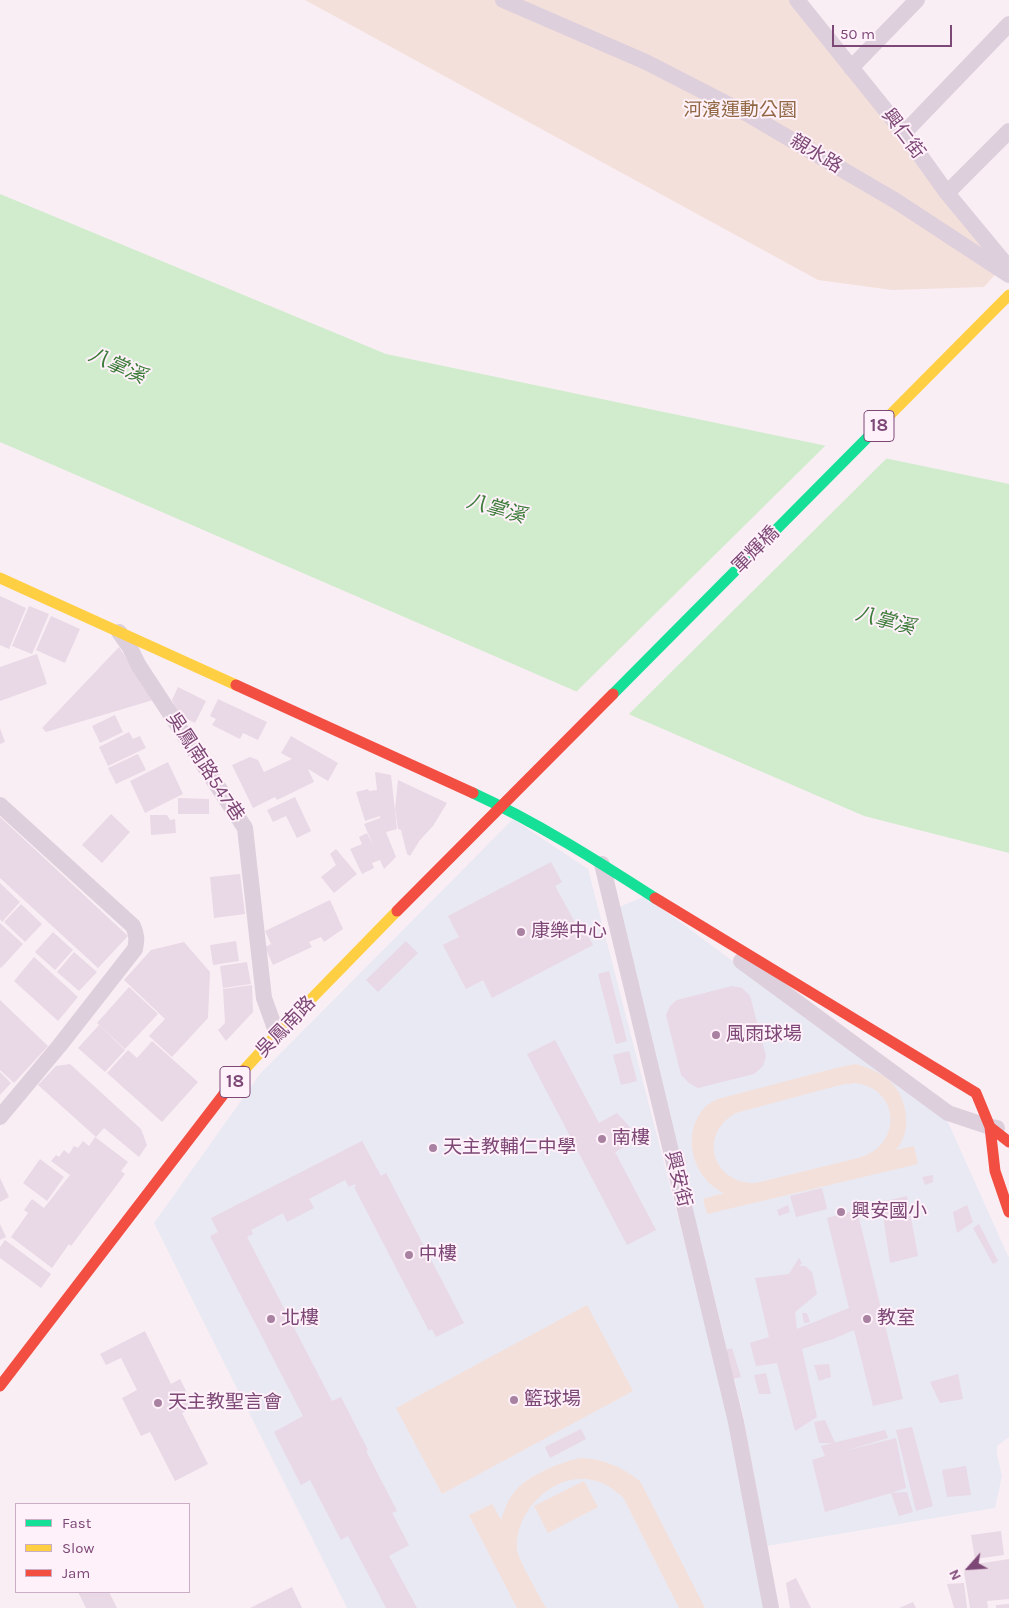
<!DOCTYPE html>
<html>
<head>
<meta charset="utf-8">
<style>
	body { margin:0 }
	#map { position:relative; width:1009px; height:1608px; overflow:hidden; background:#faeef5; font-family:Karla,sans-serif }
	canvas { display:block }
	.legend { position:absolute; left:15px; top:1503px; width:175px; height:90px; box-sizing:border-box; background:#fff1fa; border:1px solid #cbadc5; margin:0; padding:6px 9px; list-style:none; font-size:15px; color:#7d4876 }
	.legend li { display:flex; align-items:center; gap:10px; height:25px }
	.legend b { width:25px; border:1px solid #cbadc5 }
	.north { position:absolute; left:944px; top:1543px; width:50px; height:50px; -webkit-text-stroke:4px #fff1fa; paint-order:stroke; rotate:244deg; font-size:14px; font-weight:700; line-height:20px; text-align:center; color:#7d4876 }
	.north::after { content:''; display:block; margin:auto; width:18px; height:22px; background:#7d4876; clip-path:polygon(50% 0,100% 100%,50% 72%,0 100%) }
	.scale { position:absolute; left:832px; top:25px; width:120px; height:22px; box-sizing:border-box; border:2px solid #7d4876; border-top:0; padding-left:6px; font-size:15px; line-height:18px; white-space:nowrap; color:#7d4876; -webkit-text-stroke:4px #fff1fa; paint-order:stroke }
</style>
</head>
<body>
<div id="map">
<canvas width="1009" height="1608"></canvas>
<ul class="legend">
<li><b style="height:6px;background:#16e098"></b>Fast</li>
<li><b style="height:6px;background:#ffcf43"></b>Slow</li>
<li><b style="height:6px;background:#f24e42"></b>Jam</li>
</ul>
<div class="north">N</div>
<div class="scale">50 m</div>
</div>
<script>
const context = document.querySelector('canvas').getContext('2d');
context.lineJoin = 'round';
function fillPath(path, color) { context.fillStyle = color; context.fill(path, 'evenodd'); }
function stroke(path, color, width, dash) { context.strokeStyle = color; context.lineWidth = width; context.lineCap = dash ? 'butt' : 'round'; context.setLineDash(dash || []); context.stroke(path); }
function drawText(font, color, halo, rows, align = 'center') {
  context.font = font + ' Karla,"Noto Sans TC",sans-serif'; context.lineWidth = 4; context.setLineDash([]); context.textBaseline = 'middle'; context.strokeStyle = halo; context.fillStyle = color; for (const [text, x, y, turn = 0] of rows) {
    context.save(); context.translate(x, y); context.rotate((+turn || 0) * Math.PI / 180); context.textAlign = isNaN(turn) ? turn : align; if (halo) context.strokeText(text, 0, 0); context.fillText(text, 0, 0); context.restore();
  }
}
fillPath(new Path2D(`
	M513,819L588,869L728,1410L765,1608H347L154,1223L260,1074Z
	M645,896L947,1120L1009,1258V1437L997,1446V1454L1002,1476L995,1508L767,1546L743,1415L619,907Z`), '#e9e9f3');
fillPath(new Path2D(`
	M305,0H793L1003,266L984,287L892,290L818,280Z
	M856,1064C867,1067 879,1072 888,1079C908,1097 913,1131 896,1150L914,1146L918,1164L707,1214L703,1199L724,1193C693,1179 680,1134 705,1107C708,1104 714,1101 718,1099L836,1068ZM855,1083C900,1088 904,1146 858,1158L756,1183C713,1185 697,1134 736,1113L840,1085Z
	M587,1305L633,1391L442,1494L396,1408Z
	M581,1458C605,1459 621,1467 640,1481L705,1608H679L623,1497C614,1490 607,1484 596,1481C557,1469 514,1510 517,1549C517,1558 540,1597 546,1608H517L469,1515L492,1504L501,1520C505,1509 508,1498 517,1489C531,1474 561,1462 581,1458Z
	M584,1481L598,1507L548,1533L534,1506Z`), '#f4e0da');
fillPath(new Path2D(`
	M0,194L386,354L1009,484V853L864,816L0,442Z`), '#d0eccc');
fillPath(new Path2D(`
	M827,444L888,457L627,716L575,693Z`), '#faeef5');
fillPath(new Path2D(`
	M0,596L26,608L9,649L0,645Z
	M29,606L49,614L32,654L12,646Z
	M51,616L80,629L65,663L36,650Z
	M119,647L153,700L46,732L42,728Z
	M37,654L47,684L0,701V667Z
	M178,687L206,701L195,723L179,715L172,700Z
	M218,699L267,722L258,740L243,733L240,739L212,725L216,719L210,716Z
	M115,715L123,732L100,743L92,726Z
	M0,728L5,742L0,744Z
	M129,732L133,739L140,736L146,748L108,766L99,747Z
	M291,736L338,763L328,781L308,769L314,782L277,800L275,797L253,808L232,765L250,757L258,760L264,772L292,759L281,753Z
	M138,754L146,770L116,784L108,768Z
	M168,762L183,794L145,813L130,781Z
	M375,772L391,775L397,829L386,832L396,857L384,869L380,860L372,863L374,868L362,874L350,849L362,844L359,837L367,833L374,847L364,824L380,818V816L365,821L356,792L368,789L369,791L377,790Z
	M398,780L447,803L433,826L420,840L410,856L407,854L401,830L398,829L395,809Z
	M295,797L311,831L297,838L286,816L273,822L267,810Z
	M178,798L209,799V814H178Z
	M111,814L130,832L102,863L82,845Z
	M150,815H167L170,820L175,819L176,833L151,835Z
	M0,817L128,936L98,968L0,878Z
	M336,849L357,874L334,893L321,877L336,865L330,854Z
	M551,862L562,882L555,886L577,926L582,924L593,945L492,998L483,980L466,989L443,945L459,937L448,916Z
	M240,874L245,914L214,918L210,877Z
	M0,883L20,902L2,922L0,919Z
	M330,900L343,929L324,942L321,937L309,942L312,947L273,965L265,947L271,944L265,931Z
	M21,904L42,924L25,942L4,922Z
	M0,923L23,944L1,968L0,967Z
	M53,932L73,950L55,970L35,952Z
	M236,941L239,961L213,965L210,945Z
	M406,941L418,953L378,992L366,980Z
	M184,942L210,972L208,1018L172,1057L149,1036L165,1019L124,980L151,950Z
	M74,952L97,972L79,991L57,972Z
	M34,957L78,997L58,1021L14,981Z
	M247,962L251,984L223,988L220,966Z
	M609,971L627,1041L616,1044L598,974Z
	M252,985L253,1012L226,1041L218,1030L225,1023L223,989Z
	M732,986L742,988L750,996L766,1056L763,1066L754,1074L698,1088L689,1083L681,1075L666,1015L670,1006L677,1000Z
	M129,987L158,1014L125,1049L97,1023Z
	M0,1000L48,1046L14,1083L0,1070Z
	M99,1025L125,1050L105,1072L78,1048Z
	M555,1040L599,1123L617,1113L629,1126L633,1135L632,1143L615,1152L656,1230L627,1245L527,1054Z
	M152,1041L198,1082L162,1122L107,1073L128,1050L137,1058Z
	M629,1051L637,1081L621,1085L613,1055Z
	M70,1064L141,1129L147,1145L139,1157L104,1128L96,1137L38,1085L56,1066Z
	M0,1072L11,1083L0,1095Z
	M95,1137L128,1162L121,1171L125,1174L71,1246L69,1244L52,1268L11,1237L28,1213L24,1210L32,1199L44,1208L70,1175L51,1161L56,1155L59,1157L64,1150L69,1154L74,1146L78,1148L83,1141L89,1146Z
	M362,1141L381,1176L386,1173L464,1323L436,1337L432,1329L429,1331L354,1187L356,1186L355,1184L349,1187L345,1180L309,1199L314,1208L287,1222L283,1213L251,1230L253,1234L247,1237L332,1401L341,1397L368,1450L366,1451L397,1511L392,1513L409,1545L389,1556L417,1608H386L348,1536L341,1540L310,1480L301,1485L274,1432L303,1416L210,1236L218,1232L211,1218Z
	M682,1149L687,1164L682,1166L677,1151Z
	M40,1159L64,1177L47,1201L23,1183Z
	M933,1175V1182L925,1185L922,1177Z
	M0,1178L9,1197L0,1202Z
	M822,1188L827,1209L796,1217L790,1196Z
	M907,1196L918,1256L890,1263L881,1202Z
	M788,1205L790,1212L779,1216L777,1210Z
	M967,1205L973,1222L957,1233L953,1212Z
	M857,1210L903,1399L873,1406L854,1330L833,1339L802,1349L817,1417L795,1431L777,1363L756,1366L750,1343L769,1337L755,1278L789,1274L799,1258L802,1263L799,1266H805L812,1272L817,1294L795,1312L797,1329L849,1308L827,1218Z
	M0,1224L6,1237L0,1240Z
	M979,1224L998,1261L993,1264L973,1228Z
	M5,1240L51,1274L41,1288L0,1258V1247Z
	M802,1313H807L810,1322L804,1323Z
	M145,1331L171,1384L180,1379L194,1407L182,1413L208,1464L175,1481L150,1432L141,1436L122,1398L137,1390L121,1358L106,1365L100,1354Z
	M732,1348L741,1377L725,1381L719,1352Z
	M829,1364L831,1377L819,1381L814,1365Z
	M766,1373L771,1394H759L754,1375Z
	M958,1374L963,1399L940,1403L930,1382Z
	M825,1420L835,1443H819L814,1422Z
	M912,1427L933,1506L916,1511L896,1430Z
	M581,1429L586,1439L550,1458L545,1447Z
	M885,1430L888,1438L841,1452L896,1438L906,1488L891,1493L907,1492L913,1512L899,1516L891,1493L825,1512L812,1460L825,1456L821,1446Z
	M966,1466L971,1495L947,1497L942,1470Z
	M1001,1531L1004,1555L975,1559L971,1535Z
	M1009,1559V1599L987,1601L988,1608H970L964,1572L977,1564Z
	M796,1578L811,1608H790L786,1583Z
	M964,1583L967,1608H954L947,1584Z
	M292,1587L302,1608H250Z
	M78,1592H109L117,1608H86Z
	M913,1602L916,1608H899Z
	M1009,1604V1608H996V1605Z`), '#e9d8e5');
stroke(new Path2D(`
	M503,0L646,62L751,116L896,201L1009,275
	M797,0L904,133L947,193L1009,268
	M851,68L917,0
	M904,133L1009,24
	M947,193L1009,131
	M119,632L129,646L139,666L245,828L264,998L277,1034
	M0,805L133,926C137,935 137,940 135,949L60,1045L0,1117
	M602,864L736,1422L771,1608
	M741,961L948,1113L990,1127L997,1128`), '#decfdc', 16);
stroke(new Path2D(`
	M613,694L874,431
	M473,793C536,822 596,860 655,898`), '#16e098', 11);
stroke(new Path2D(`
	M874,431L1009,295
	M0,578L236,685
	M243,1071L277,1034L397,911`), '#ffcf43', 11);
stroke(new Path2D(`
	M236,685L473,793
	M655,898L976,1093L990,1127L1009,1142
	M397,911L613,694
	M990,1127L995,1171L1009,1212
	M0,1386L230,1086L243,1071`), '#f24e42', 11);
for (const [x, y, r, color] of [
	[521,932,5,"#a982a2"],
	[716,1035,5,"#a982a2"],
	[602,1139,5,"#a982a2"],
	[433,1148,5,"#a982a2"],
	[841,1212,5,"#a982a2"],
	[409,1255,5,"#a982a2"],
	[271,1319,5,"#a982a2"],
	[867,1319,5,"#a982a2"],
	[514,1400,5,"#a982a2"],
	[158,1403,5,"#a982a2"]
]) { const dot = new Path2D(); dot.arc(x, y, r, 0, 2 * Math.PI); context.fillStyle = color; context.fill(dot); stroke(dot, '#fff1fa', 2); }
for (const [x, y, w] of [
	[879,426,30],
	[235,1082,30]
]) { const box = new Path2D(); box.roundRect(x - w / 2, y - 15.5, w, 31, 4); context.fillStyle = '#fff1fa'; context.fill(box); stroke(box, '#7d4876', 1); }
drawText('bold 18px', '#7d4876', null, [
	["18",879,426],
	["18",235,1082]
]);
drawText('19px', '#916843', '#fff1fa', [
	["河濱運動公園",740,111]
]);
drawText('19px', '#7d4876', '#fff1fa', [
	["興仁街",903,134,53],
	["親水路",816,154,31],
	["軍輝橋",756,550,-45],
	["吳鳳南路547巷",205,767,57],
	["吳鳳南路",286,1027,-46],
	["興安街",678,1179,76]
]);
drawText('19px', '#7d4876', '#fff1fa', [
	["康樂中心",531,932],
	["風雨球場",726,1035],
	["南樓",612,1139],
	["天主教輔仁中學",443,1148],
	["興安國小",851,1212],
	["中樓",419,1255],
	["北樓",281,1319],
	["教室",877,1319],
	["籃球場",524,1400],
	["天主教聖言會",168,1403]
], 'left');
drawText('italic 20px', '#3a7b37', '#fff1fa', [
	["八掌溪",117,366,24],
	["八掌溪",496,509,16],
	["八掌溪",885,621,15]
]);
</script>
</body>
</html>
